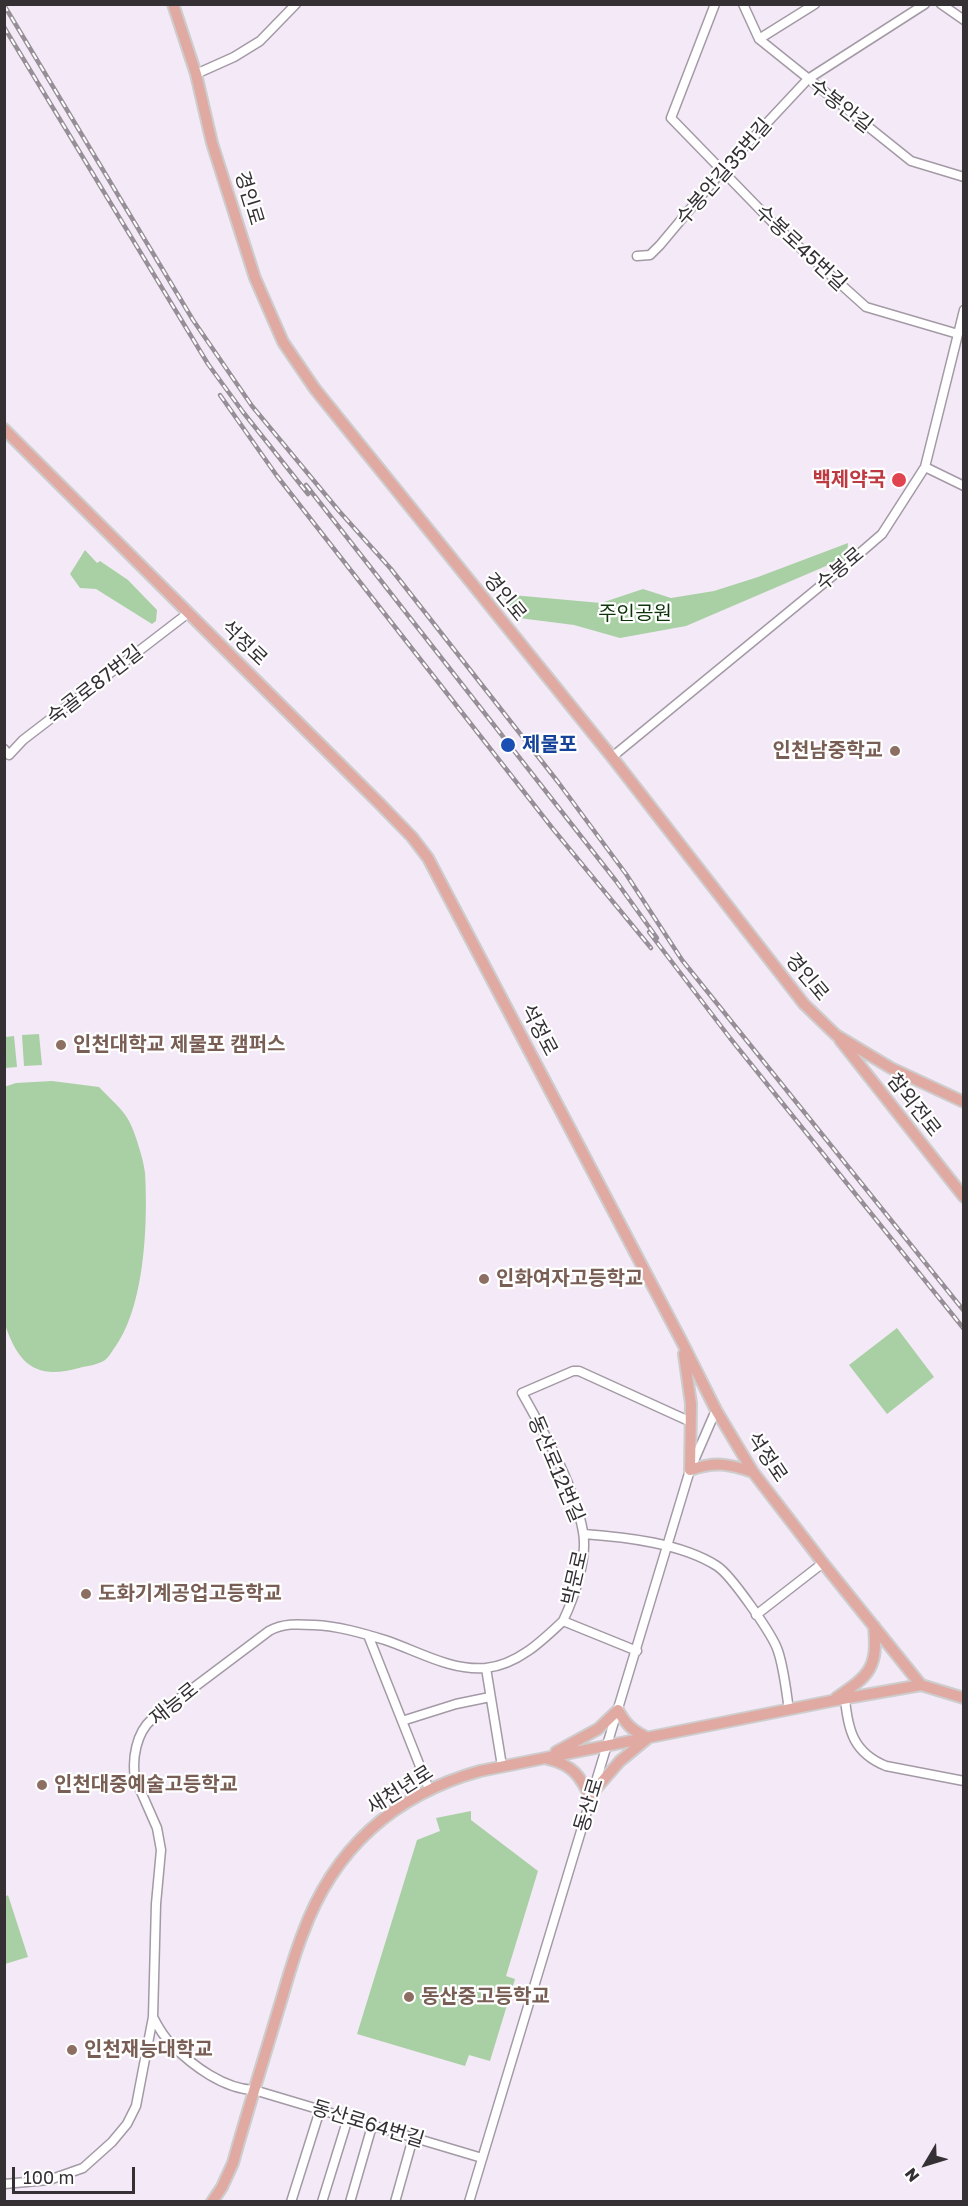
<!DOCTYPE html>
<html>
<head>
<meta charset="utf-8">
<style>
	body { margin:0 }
	#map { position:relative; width:968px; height:2206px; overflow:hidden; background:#f4e9f6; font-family:"Golos Text",sans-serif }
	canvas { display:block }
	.frame { position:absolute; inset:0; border:6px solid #343034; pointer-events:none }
	.north { position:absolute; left:896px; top:2134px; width:60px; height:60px; -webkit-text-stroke:4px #fff; paint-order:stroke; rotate:232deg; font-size:16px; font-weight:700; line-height:24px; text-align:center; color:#343034 }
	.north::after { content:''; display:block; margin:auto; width:21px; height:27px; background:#343034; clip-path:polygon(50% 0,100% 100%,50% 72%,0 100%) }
	.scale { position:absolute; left:12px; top:2167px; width:123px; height:27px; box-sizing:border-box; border:3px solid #343034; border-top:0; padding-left:8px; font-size:18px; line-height:21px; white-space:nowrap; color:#343034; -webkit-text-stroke:4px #fff; paint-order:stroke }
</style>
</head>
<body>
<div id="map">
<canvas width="968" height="2206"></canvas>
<div class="frame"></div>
<div class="north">N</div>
<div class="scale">100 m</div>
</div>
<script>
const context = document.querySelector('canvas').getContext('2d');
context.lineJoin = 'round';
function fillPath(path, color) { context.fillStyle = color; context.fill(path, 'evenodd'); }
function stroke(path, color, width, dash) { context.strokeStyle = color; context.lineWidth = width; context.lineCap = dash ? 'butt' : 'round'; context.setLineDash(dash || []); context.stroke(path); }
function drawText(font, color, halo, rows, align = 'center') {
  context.font = font + ' "Golos Text","Noto Sans KR",sans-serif'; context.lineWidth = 4.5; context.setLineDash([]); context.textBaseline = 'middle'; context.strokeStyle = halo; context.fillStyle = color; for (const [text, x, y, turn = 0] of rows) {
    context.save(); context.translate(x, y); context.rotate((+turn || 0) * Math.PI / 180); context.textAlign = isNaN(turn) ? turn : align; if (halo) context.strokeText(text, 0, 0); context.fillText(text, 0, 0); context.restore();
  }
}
fillPath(new Path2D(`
	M848,543L847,557L686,626L620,638L574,625L519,618L501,594L601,603L643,589L671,598L714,591L758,577Z
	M85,550L97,563L100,561L128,580L157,610L156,621L152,624L96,589L80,588L70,574Z
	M39,1034L42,1065L24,1066L22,1035Z
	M14,1036L17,1067L5,1068V1037Z
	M52,1081L99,1087C108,1097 123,1109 129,1121C135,1132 144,1161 145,1173C148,1223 145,1309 113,1350C111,1353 108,1358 105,1360C98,1365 86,1366 79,1368C35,1380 19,1364 5,1325L4,1087L16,1083Z
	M897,1328L934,1377L887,1414L849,1365Z
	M471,1811V1820L538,1871L506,1976L515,1979L490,2061L469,2055L465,2066L357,2034L417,1840L440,1831L436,1818Z
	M8,1895L28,1957L5,1964V1897Z`), '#a9d0a4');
const minor = new Path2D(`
	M715,4L671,118L777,227L866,307L958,334
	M743,4L759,39L911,161L964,177
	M941,4L964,20
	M759,39L815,4
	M196,74L234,57L260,41L296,4
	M637,256L650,255L660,245L722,171L808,79L925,4
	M925,467L964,486
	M4,749L9,755L23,740L187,614
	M612,757L852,560L882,534L925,467L964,310
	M584,1534C625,1537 681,1543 717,1566C731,1575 773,1635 778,1651C784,1669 786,1690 789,1710
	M756,1615L823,1563
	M563,1621C574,1598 588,1558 583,1532C576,1489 544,1432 522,1393L573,1371H579L691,1422
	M368,1635L429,1789
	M486,1668L502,1766
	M845,1699C848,1731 854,1753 886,1766L964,1781
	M402,1721L456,1704L490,1697
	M153,2017C158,2027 164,2037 172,2045C193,2066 224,2089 254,2090L482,2158
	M4,2184L49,2180L83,2168L112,2142L127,2124L136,2106L153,2017L156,1904L161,1850L157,1828L135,1778C132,1759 136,1733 152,1719L269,1631C283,1623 298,1624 314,1625C338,1626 362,1633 385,1640C418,1651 450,1671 486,1668C517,1665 542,1641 563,1621L637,1651
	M291,2202L320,2110
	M322,2202L348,2118
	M350,2202L372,2126
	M395,2202L413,2138
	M469,2202L690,1470L716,1410`);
const major = new Path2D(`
	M173,4L196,74L212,143L255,278L283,342L315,389L612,757L804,1004L836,1035L891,1068L964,1102
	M4,429L381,805L412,837L428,858L682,1342L716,1410L753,1472L823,1563L921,1685L964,1698
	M840,1040L964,1197
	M684,1354L691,1404L690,1470C716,1461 728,1464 753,1472
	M836,1698C870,1675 878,1668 874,1626
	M556,1752L598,1729L618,1710C626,1725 633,1731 648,1738L620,1761L593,1792
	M548,1759C573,1765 580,1776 591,1798
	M212,2202L222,2187L233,2163C247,2112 263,2062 278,2011C286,1985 293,1958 303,1933C334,1848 394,1795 480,1771L831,1701L921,1685`);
stroke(minor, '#a39aa6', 11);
stroke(major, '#cecdce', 14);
stroke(minor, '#fff', 8);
stroke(major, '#e0aaa3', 10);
const rail = new Path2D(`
	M4,5L193,320L252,406L339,511L391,569L558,782L626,874L682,960L964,1311
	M4,27L208,364L243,412L308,494
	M220,395L277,476L553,829L651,948
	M306,485L616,881L657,938
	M649,932L730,1038L964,1329`);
stroke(rail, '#978f98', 4.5);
stroke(rail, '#fff', 2, [7]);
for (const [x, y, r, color] of [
	[899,480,8,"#e0444e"],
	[508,745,8,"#1a4fb4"],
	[895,751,6,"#8d6e63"],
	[61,1045,6,"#8d6e63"],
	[484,1279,6,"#8d6e63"],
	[86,1594,6,"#8d6e63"],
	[42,1785,6,"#8d6e63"],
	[409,1997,6,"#8d6e63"],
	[72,2050,6,"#8d6e63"]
]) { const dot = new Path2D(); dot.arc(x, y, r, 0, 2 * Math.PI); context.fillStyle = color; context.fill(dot); stroke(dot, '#fff', 2); }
drawText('20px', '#343034', '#fff', [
	["수봉안길",841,106,38],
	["수봉안길35번길",724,172,-49],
	["경인로",249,198,73],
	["수봉로45번길",801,248,43],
	["수봉로",840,569,-40],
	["경인로",505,597,51],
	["석정로",244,643,44],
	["숙골로87번길",95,685,-38],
	["경인로",807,977,50],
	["석정로",539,1030,62],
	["참외전로",914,1105,52],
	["석정로",767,1457,56],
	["동산로12번길",556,1469,67],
	["박문로",575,1578,-77],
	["재능로",174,1704,-39],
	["새천년로",400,1790,-32],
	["동산로",589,1805,-73],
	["동산로64번길",368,2124,17]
]);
drawText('bold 20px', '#be3a42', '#fff', [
	["백제약국",886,480]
], 'right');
drawText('20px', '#0d3309', '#fff', [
	["주인공원",635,614]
]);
drawText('bold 20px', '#164399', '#fff', [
	["제물포",522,745]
], 'left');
drawText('bold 20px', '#785e54', '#fff', [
	["인천남중학교",883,751,"right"],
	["인천대학교 제물포 캠퍼스",73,1045],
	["인화여자고등학교",496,1279],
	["도화기계공업고등학교",98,1594],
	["인천대중예술고등학교",54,1785],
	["동산중고등학교",421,1997],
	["인천재능대학교",84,2050]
], 'left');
</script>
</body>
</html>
